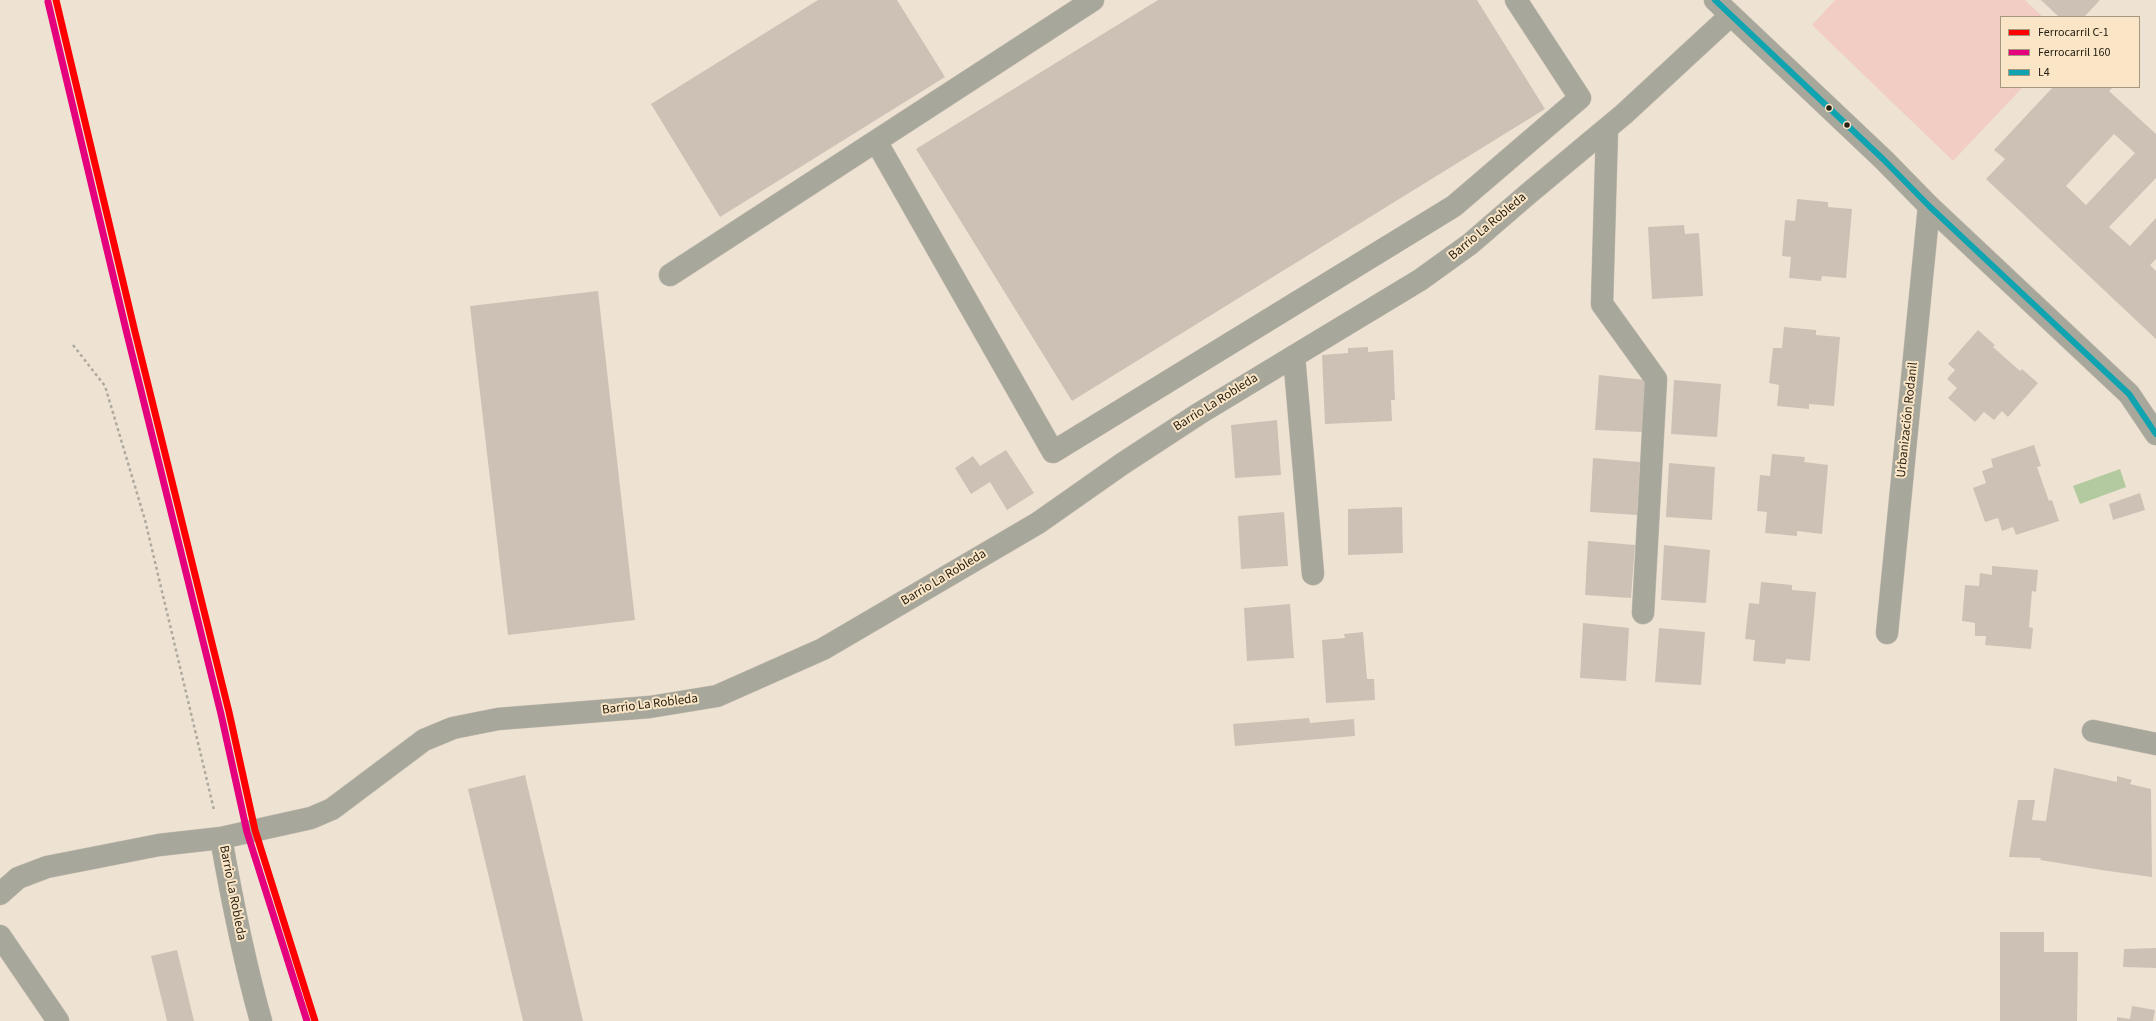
<!DOCTYPE html>
<html>
<head>
<meta charset="utf-8">
<style>
	body { margin:0 }
	#map { position:relative; width:2156px; height:1021px; overflow:hidden; background:#eee3d2; font-family:"Source Sans 3",sans-serif }
	canvas { display:block }
	.legend { position:absolute; left:2000px; top:16px; width:140px; height:72px; box-sizing:border-box; background:#fae6c6; border:1px solid #a6977f; margin:0; padding:5px 7px; list-style:none; font-size:12px; color:#272014 }
	.legend li { display:flex; align-items:center; gap:8px; height:20px }
	.legend b { width:20px; border:1px solid #a6977f }
</style>
</head>
<body>
<div id="map">
<canvas width="2156" height="1021"></canvas>
<ul class="legend">
<li><b style="height:5px;background:#f00"></b>Ferrocarril C-1</li>
<li><b style="height:5px;background:#e5007d"></b>Ferrocarril 160</li>
<li><b style="height:5px;background:#10a3b0"></b>L4</li>
</ul>
</div>
<script>
const context = document.querySelector('canvas').getContext('2d');
context.lineJoin = 'round';
function fillPath(path, color) { context.fillStyle = color; context.fill(path, 'evenodd'); }
function stroke(path, color, width, dash) { context.strokeStyle = color; context.lineWidth = width; context.lineCap = dash ? 'butt' : 'round'; context.setLineDash(dash || []); context.stroke(path); }
function drawText(font, color, halo, rows, align = 'center') {
  context.font = font + ' "Source Sans 3",sans-serif'; context.lineWidth = 4; context.setLineDash([]); context.textBaseline = 'middle'; context.strokeStyle = halo; context.fillStyle = color; for (const [text, x, y, turn = 0] of rows) {
    context.save(); context.translate(x, y); context.rotate((+turn || 0) * Math.PI / 180); context.textAlign = isNaN(turn) ? turn : align; if (halo) context.strokeText(text, 0, 0); context.fillText(text, 0, 0); context.restore();
  }
}
fillPath(new Path2D(`
	M1835,0H2025L2043,17H2001V87H2023L1953,161L1812,25Z`), '#f2cdc4');
fillPath(new Path2D(`
	M2120,469L2126,487L2080,504L2073,486Z`), '#b3c9a0');
fillPath(new Path2D(`
	M818,0H897L945,77L720,217L651,104Z
	M1158,0H1477L1545,109L1072,401L916,149Z
	M2041,0H2100L2084,17H2059Z
	M2053,87H2113L2109,91L2156,134V178L2109,227L2130,246L2156,218V259L2150,265L2156,271V339L1986,179L2005,159L1994,150ZM2114,134L2135,153L2086,205L2066,186Z
	M1797,199L1828,202V207L1852,209L1846,278L1822,276L1821,281L1789,278L1791,257L1782,256L1785,220L1795,221Z
	M1684,225L1685,234L1699,233L1703,296L1652,299L1648,227Z
	M598,291L635,620L508,635L470,306Z
	M1784,327L1816,330V335L1840,337L1834,406L1809,404V409L1777,406L1779,385L1769,383L1773,348H1782Z
	M1978,330L1995,345L1993,347L2020,371L2022,369L2038,383L2008,417L2002,411L1994,420L1984,412L1975,422L1948,398L1957,388L1947,379L1955,370L1948,364Z
	M1368,347V352L1393,350L1395,400H1391L1392,421L1325,424L1322,355L1348,353V348Z
	M1599,375L1645,380L1642,432L1595,430Z
	M1674,380L1721,384L1717,437L1671,434Z
	M1277,420L1281,475L1235,478L1231,425Z
	M2034,445L2041,466L2037,467L2049,501L2052,500L2059,521L2016,535L2013,527L2002,531L1998,518L1985,522L1973,488L1986,483L1982,471L1993,467L1991,459Z
	M1006,450L1034,493L1007,510L990,482L971,494L955,468L973,456L980,466Z
	M1772,454L1805,457L1804,462L1828,465L1822,534L1797,531V536L1765,533L1767,512L1757,511L1760,475L1770,476Z
	M1593,458L1640,462L1637,515L1590,512Z
	M1669,463L1715,467L1712,520L1666,517Z
	M2140,493L2145,510L2113,520L2109,504Z
	M1402,507L1403,553L1348,555V509Z
	M1284,512L1288,566L1241,569L1238,516Z
	M1588,541L1635,545L1631,598L1585,595Z
	M1664,545L1710,550L1706,603L1661,600Z
	M1992,566L2038,570L2036,592L2032,591L2029,627L2033,628L2031,649L1985,645L1986,636H1975V623L1962,621L1965,585L1979,586L1980,573L1992,575Z
	M1761,582L1792,585V590L1816,592L1810,661L1786,659L1785,664L1753,661L1755,640L1745,639L1749,603L1759,604Z
	M1290,604L1294,658L1247,661L1244,608Z
	M1583,623L1629,628L1626,681L1580,678Z
	M1659,628L1705,632L1701,685L1655,682Z
	M1363,632L1367,679H1374L1375,700L1326,703L1322,640L1345,638L1344,634Z
	M1309,718L1310,723L1354,719L1355,736L1235,746L1233,724Z
	M2054,768L2117,782V776L2132,780L2130,784L2151,789L2152,877L2108,871L2040,860L2041,858L2009,857L2018,800H2035L2032,820L2046,821Z
	M525,775L570,966L583,1021H523L468,789Z
	M2000,932H2044V952H2078L2077,1021H2000Z
	M2156,948V968L2123,967L2124,949Z
	M177,950L194,1021H167L151,956Z
	M2132,1006L2155,1010L2153,1021H2117V1017L2130,1019Z`), '#cdc1b6');
const minor = new Path2D(`
	M1715,0L1884,160L1929,206L2129,394L2156,434
	M1607,129L1602,304L1656,379L1643,613
	M876,141L1053,452L1454,206L1580,98L1516,0
	M670,275L1093,0
	M1294,356L1313,574
	M1887,633L1929,206
	M2093,731L2156,744
	M221,838C232,900 244,961 261,1021
	M0,894L18,878L47,867L159,845L221,838L311,818L332,809L424,740L453,728L498,719L650,707L717,696L823,649L1038,523L1122,464L1200,413L1420,280L1470,244L1528,194L1624,114L1731,15
	M0,936L58,1021`);
stroke(minor, '#c8bfb2', 23);
stroke(new Path2D(`
	M73,345L105,386L145,520L214,810`), '#aeaa9f', 2.5, [3, 3]);
stroke(minor, '#a8a79c', 22);
stroke(new Path2D(`
	M1715,0L1884,160L1929,206L2129,394L2156,434`), '#10a3b0', 6);
stroke(new Path2D(`
	M56,0L135,332L229,712L255,830L315,1021`), '#f00', 7);
stroke(new Path2D(`
	M48,2L127,334L221,714L247,832L307,1021`), '#e5007d', 7);
for (const [x, y, r, color] of [
	[1829,108,3.5,"#272014"],
	[1847,125,3.5,"#272014"]
]) { const dot = new Path2D(); dot.arc(x, y, r, 0, 2 * Math.PI); context.fillStyle = color; context.fill(dot); stroke(dot, '#fae6c6', 1.5); }
drawText('13px', '#272014', '#fae6c6', [
	["Barrio La Robleda",1488,227,-40],
	["Barrio La Robleda",1216,403,-32],
	["Urbanización Rodanil",1908,420,-84],
	["Barrio La Robleda",944,578,-31],
	["Barrio La Robleda",650,705,-7],
	["Barrio La Robleda",232,893,79]
]);
</script>
</body>
</html>
